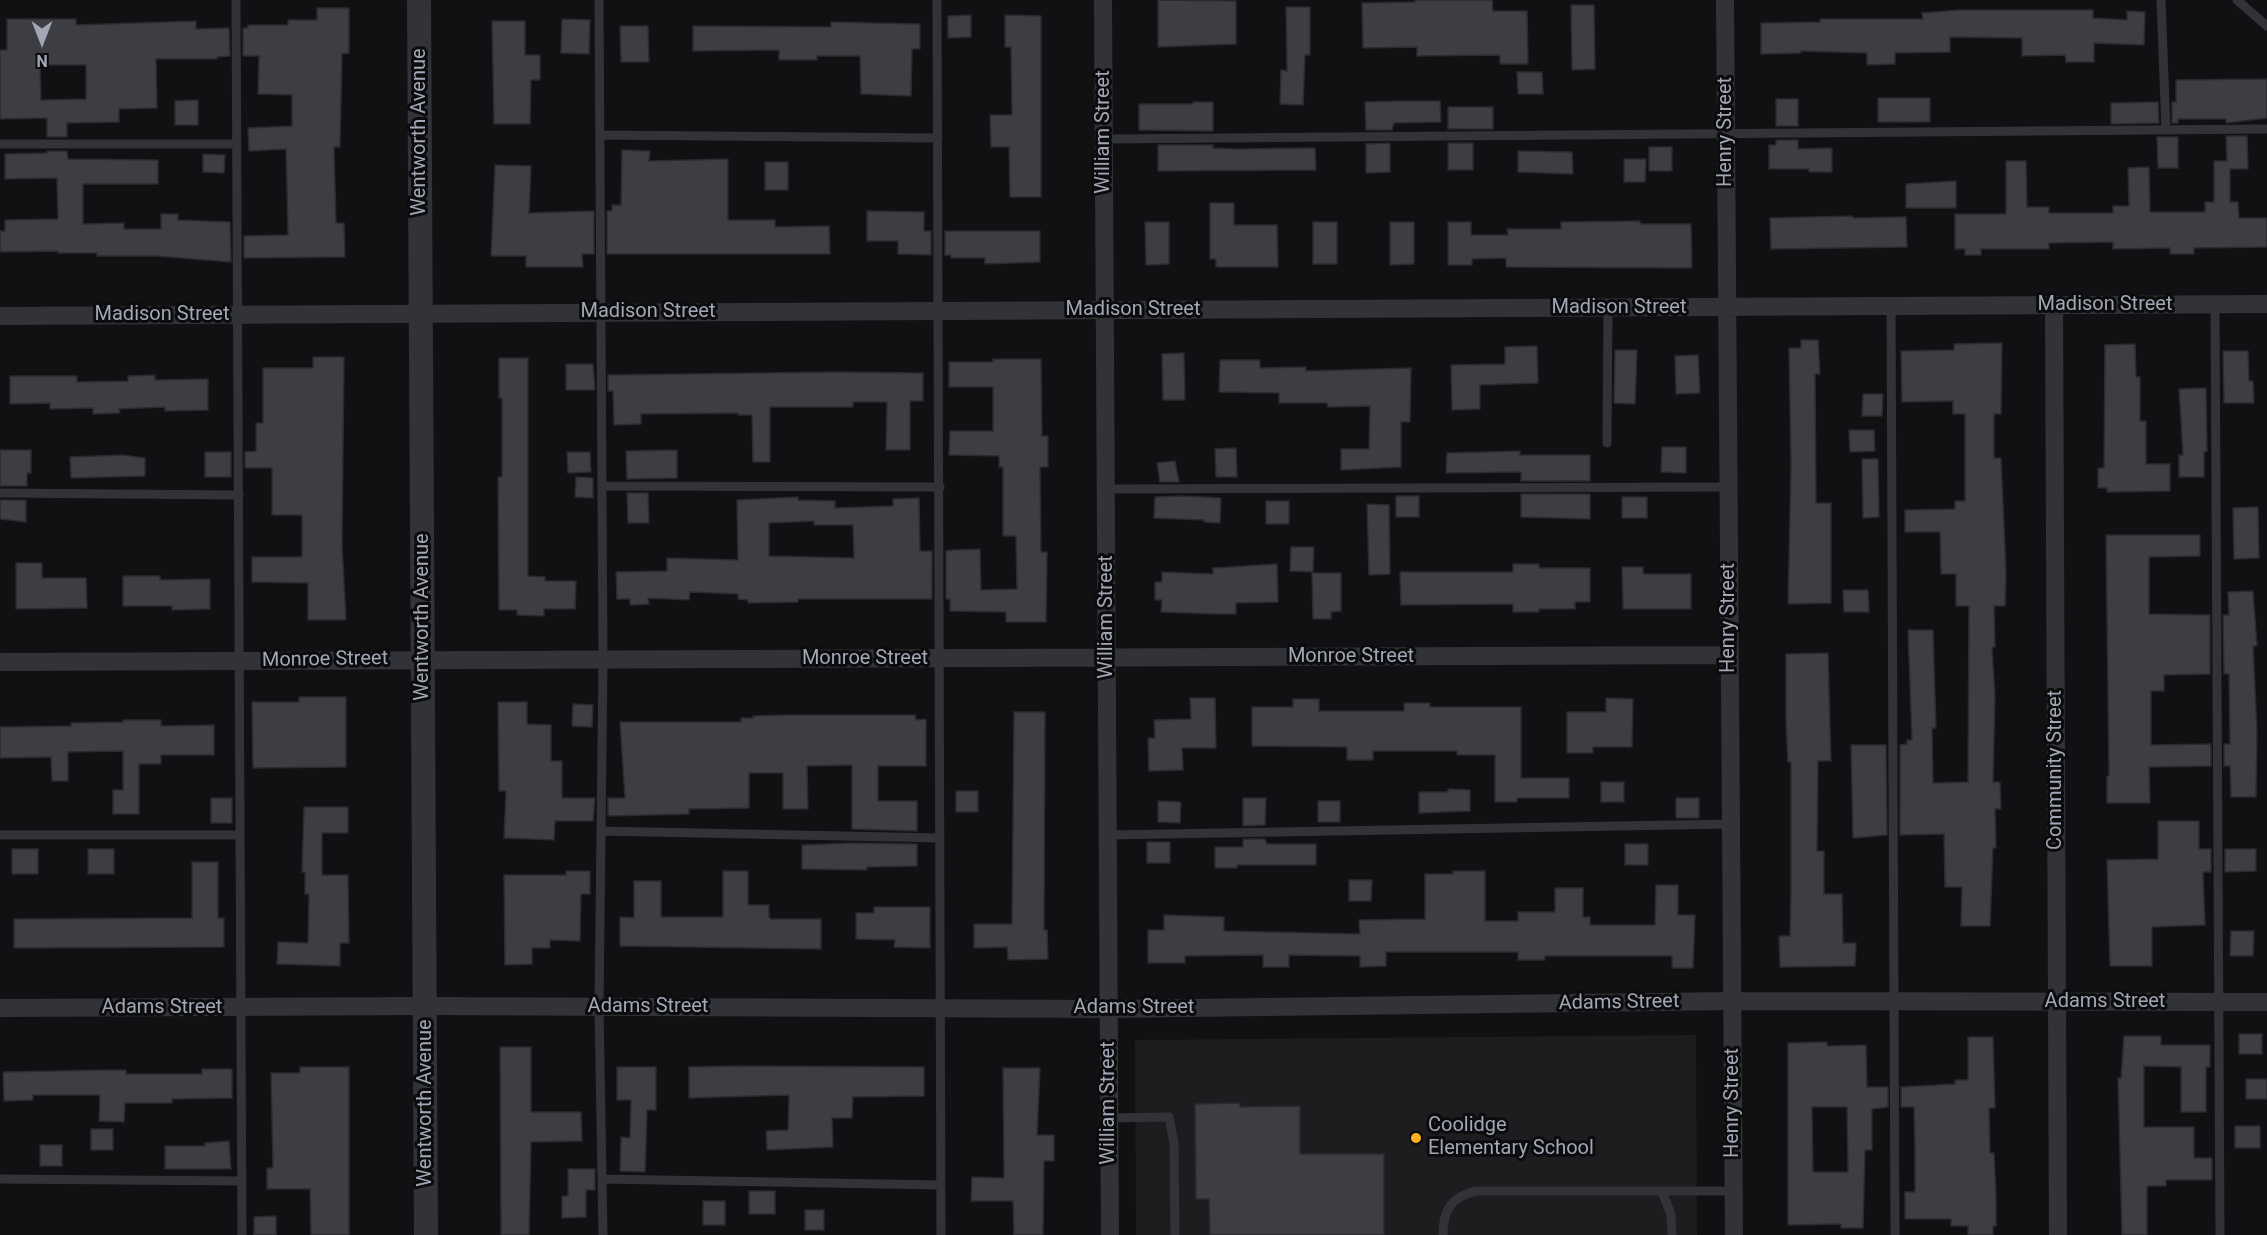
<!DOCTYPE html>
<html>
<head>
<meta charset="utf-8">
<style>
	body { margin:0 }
	#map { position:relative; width:2267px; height:1235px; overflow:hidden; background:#111113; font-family:Roboto,sans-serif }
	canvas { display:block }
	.north { position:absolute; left:12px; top:12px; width:60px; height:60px; -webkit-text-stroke:4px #0c0c0e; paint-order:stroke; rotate:180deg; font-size:16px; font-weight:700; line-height:24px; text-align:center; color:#a1a7b5 }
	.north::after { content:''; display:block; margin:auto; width:21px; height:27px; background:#a1a7b5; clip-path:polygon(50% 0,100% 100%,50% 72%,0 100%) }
</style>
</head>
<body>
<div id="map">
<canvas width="2267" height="1235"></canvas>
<div class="north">N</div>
</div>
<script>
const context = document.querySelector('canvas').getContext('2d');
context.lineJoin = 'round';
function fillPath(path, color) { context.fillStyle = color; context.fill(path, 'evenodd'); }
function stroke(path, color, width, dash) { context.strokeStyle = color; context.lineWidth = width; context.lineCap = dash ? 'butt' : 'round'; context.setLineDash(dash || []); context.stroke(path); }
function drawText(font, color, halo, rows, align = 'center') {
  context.font = font + ' Roboto,sans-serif'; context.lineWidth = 6; context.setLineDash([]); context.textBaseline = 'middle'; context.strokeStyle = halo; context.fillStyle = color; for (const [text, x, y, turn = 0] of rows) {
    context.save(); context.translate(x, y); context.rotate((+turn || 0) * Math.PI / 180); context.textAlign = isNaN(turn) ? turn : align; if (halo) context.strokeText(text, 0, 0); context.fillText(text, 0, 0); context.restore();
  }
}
fillPath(new Path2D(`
	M1696,1035L1697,1235H1136L1135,1040Z`), '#1d1d20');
const building = new Path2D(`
	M1158,0L1236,1V44L1158,47Z
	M1415,0H1492L1493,11H1527L1528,64H1500V55L1417,56V47L1363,48L1362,3L1415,2Z
	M1571,5H1594L1595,69L1572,70Z
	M1286,7H1310V55H1305L1303,105L1280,104L1281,70L1287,71Z
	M317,8H349V53L342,54L340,147H334L336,223H344L345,257L244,258V236L288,235L286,149L249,151L248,128L292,126V95L258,94L259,56H243V28H248V25H288V20H317Z
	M1959,10H2093V18L2127,20V11L2145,12L2144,45L2094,43V62H2066L2065,55L2022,56V38L1950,37V52L1895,53V64L1867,65V53L1801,51V53L1761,54V23L1820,22V19H1923L1922,13Z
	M971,15V37L948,38V16Z
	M1005,15L1041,16V197H1010L1009,147H991L990,115H1012L1011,47H1005Z
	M7,19H76V25L196,21V29L229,28L230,56L217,57V59H156L157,108L119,109V122L67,123V137H47V118L0,119V50H7ZM40,65H86V99L41,100Z
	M562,19L590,20L589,54L561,53Z
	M492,21H525V55H540V80H531L530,124H494Z
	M831,22L920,24V49H912L911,96L861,94L860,56H817V60H779V50L693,51V26L831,27Z
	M620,26H648L649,62H621Z
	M1517,72H1542L1543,94H1518Z
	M2267,79V118L2226,123V119H2178V123H2172V102H2176V80Z
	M1878,98H1930V122H1878Z
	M1776,99H1798V126H1776Z
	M198,100V125H175V101Z
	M1399,101H1440L1441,122L1394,123L1392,130H1366L1365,102Z
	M1193,102H1213V131L1139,130V104H1193Z
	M2158,102L2159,123L2111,124V103Z
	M1448,107H1493V129H1448Z
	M2226,136H2247L2248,169H2230V202H2238L2239,218H2267V247L2194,248V254H2170V248L2113,249V242L2049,243V249H1981V255H1965V249H1955V214H2006V161H2026L2027,207H2049V213H2113V206H2129L2128,168L2149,167L2150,212H2205V202H2214V161H2227Z
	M2157,137H2178V168H2158Z
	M1776,140H1798V149L1832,148V172H1809V169H1769V145H1776Z
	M1390,143V172L1366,173V144Z
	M1448,143H1473V170H1448Z
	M1158,145H1213V148L1236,149L1315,148L1316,170L1158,171Z
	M1649,147H1672V171H1649Z
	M622,150L650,151L649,161L728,159V220H775V227L829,226L830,254H607V211H612V205H621Z
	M47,151H67L68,159L158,160V184H83V224L124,223V229H161V214H178V220L230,222L231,262L156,256H97V253H58V251L0,252V231H5V220L58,219L57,178L5,179V154L47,153Z
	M1518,151L1572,152L1573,174L1518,172Z
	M203,154L225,155L224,173L203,172Z
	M1624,159H1646L1645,182H1624Z
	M765,162H788V190H765Z
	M495,165L531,166L529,213L594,211V254H582L583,267H526V256H491Z
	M1956,181V208H1906V184Z
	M1210,203H1234V225H1277L1278,267H1216V259H1210Z
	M867,211L924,212V231H931V255L898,254V241H867Z
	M1853,216V218L1906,217L1907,247L1771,249L1770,218Z
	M1640,221V224H1691L1692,268L1506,267V258L1472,259V265H1448V222H1471V235H1508L1507,229H1561V222Z
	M1145,222H1169V264L1146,265Z
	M1313,222H1337V264H1313Z
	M1390,222H1414V264L1390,265Z
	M945,231H1040V262L985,264V258H951V255H945Z
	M1801,340H1818L1820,374H1815L1816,503H1831V603L1788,604L1791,467L1789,348H1801Z
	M2002,343L2001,414H1994V458H2001L2006,573L2005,606H1994L1995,647H1992L1995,696L1993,782H2000L2001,809H1995L1996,848H1993L1990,926H1961L1962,887H1945L1944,834L1900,835V745L1907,744V740H1912L1908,630H1933L1936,728H1932L1933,783L1968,782L1969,606H1956V574H1941L1940,532H1905V510L1955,509V501H1965V414H1953V401L1902,402L1901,351L1954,350V344Z
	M2135,344L2136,377H2140V421H2146V464H2170V491L2107,492V488H2098V468H2104L2105,345Z
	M1537,346L1538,383L1480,385V409L1452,410L1451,365L1505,364V347Z
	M1615,350H1637L1635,404L1614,403Z
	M2223,351H2248L2249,381H2253L2254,403H2224Z
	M1184,353L1185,400H1163L1162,354Z
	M1698,355L1700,393L1676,394L1675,356Z
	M313,357H344L342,544L346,620H308V583L252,582V557H302V515H272V468H245V452L256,451V423H263V368H313Z
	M499,358H528V576L545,577V581H576L575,609H544V616L517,615V610H499L498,477H502V398H499Z
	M993,359H1041L1042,436H1048V467H1040L1041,552H1047L1046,622H1006V612L950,611V599H946V551L953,550L980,549L981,590L1017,589L1016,536H1003V467H999V456L949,455L950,431H993V387H949V362H993Z
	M1220,360H1260V368L1306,367V371L1411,368L1410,422H1401V467L1341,470V449H1369L1370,406L1328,407L1327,403H1279V393L1219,392Z
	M566,364H593L595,390H566Z
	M836,372L923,373V401H910V450H886L887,402H853V407H770V462H753L752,415H738V413L641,414V424L614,425L613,391H608V375Z
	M155,375V380L208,379V410L165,411V407L119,409L120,413L93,414V408L50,409V403L10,404V376H77V382L128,381V376Z
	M2206,388L2207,451L2204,452V477H2179V455H2183L2179,389Z
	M1863,394H1883L1882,416H1862Z
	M1849,430H1874L1875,451L1850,452Z
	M1662,447H1686V473L1661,472Z
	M1236,448L1237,477H1216L1215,449Z
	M0,450H31V473H27V486H0Z
	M677,450V478L627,479L626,451Z
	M1520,451V455H1590V481H1521V472L1446,473L1447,453Z
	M205,452H231V477H205Z
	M567,452H590L591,472L568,473Z
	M122,455L145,458V476L71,478L70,457Z
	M1862,459H1878L1879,517L1863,518Z
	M1175,461L1179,482H1160L1157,463Z
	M576,477L593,478V498L575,497Z
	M627,493H648L649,523H628Z
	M1521,494H1590V519L1521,517Z
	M1181,496L1221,498L1220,523L1204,522V520L1154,518L1155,497Z
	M1396,496H1419V517H1396Z
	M798,497V500L835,501V508L893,506V499L919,498L920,551H932V599H798V602L748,603V600L738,599V594L690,592L689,600L648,598L649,604L630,605V599H617L616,572L667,571V558L738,560L737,500ZM814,521V525H853L854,558L769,556V523Z
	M1622,497H1647V518H1622Z
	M0,500H26V522L0,519Z
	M1266,501H1289V524H1266Z
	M1367,504L1389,505L1390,574L1369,575Z
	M2258,507L2259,558L2234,559L2233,508Z
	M2106,535H2200V556L2149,557V614L2210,615V674L2164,675V691H2151V745L2211,744V766L2149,767L2150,803H2107V776H2109Z
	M1291,547H1314L1313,572L1290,571Z
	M16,563H42V578H86L87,608L16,609Z
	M1277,564L1278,602L1236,603V614H1216L1161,612L1162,600H1155V582H1162V572L1213,574V568Z
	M1513,564H1539V568H1590V602H1575V609H1539V612H1513V604L1401,605L1400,572H1513Z
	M1622,567H1643V574H1691V609H1623Z
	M1312,573H1341V611L1331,612V619H1313Z
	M123,576H160V580L210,579V609L172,610V606H123Z
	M1843,590H1868L1869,612H1844Z
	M2253,591L2257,646H2253L2257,733L2256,797H2231L2230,766H2224V744H2230L2229,674H2224L2223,615H2229L2228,592Z
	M1828,653L1831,761H1818L1817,851H1824V894H1842L1843,943H1856L1855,966L1780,967L1779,936H1790L1791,894V762H1788L1786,722V654Z
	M299,697H346V767L253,768L252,702H299Z
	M1190,698H1215L1216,748H1182L1183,770L1149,771L1148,738H1155L1154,720L1191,719Z
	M1606,698L1633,699L1632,747H1593V753H1567V712H1606Z
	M1293,699H1319V711H1404V703H1430V707H1521V778H1569V798H1517V802H1495V755H1457V751H1373V760H1347V747L1252,746V707H1293Z
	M498,702H527V724L551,725V761H562V798H595L593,821H555L554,840L504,838L506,791H499Z
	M573,704L593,705L592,727L572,726Z
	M1014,712H1045L1044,930H1047L1048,959L1008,960L1007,947L974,948V924H1012Z
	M786,715H915L916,720L926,719V766H878V801H917V831L852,829V765L807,766L808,809H783V773H749V808L689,809V814L608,816V798H625L620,722H741V718H753V716Z
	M123,720H161V726L214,725V755H161V764H139V814H113V790H123V751L68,752V781H52L51,757L0,758V727L71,726V723L123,722Z
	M1851,745H1886L1887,835L1853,838Z
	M1601,782H1624V802H1601Z
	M1448,789L1470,790V811L1419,813V792H1448Z
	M956,791H978V812H956Z
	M211,798H232V823H211Z
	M1243,798H1266L1265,825L1243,826Z
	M1676,798H1699V818H1676Z
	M1158,801L1181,802L1180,823L1158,822Z
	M1318,801H1340V822H1318Z
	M304,807H348V833H322V875H348L349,943H340V966L277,964L278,942L308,943L309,894H305V872H302Z
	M2158,821H2199V849H2211V872H2203L2205,925L2152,927V966H2110L2107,860L2158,859Z
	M1243,839H1265L1267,844H1316V865H1237V868H1215V847H1243Z
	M1147,842H1170V863H1147Z
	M852,843L917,844V866L867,867V870L802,869V845Z
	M1625,844H1648V865H1625Z
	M12,849H38V874H12Z
	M88,849H114V874H88Z
	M2225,849H2256V871L2225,872Z
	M192,862H218V918H224V947L14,948V919L192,918Z
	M566,871H590V894H581L580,941L550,940V948H532V964L505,965L504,875H566Z
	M723,871H748V905H769V917L771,919H821V949L620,946V917L634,918V881H661V917H723Z
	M1453,871H1485V921H1518V912H1555V888H1583V917H1590V925H1655L1656,885H1678V915H1695L1693,968H1672V956H1545V960H1518V952H1386V966L1360,967V956L1289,955V967H1263V955L1185,956V963H1148V930H1164V915L1224,917V931L1360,934L1359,920L1425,919V874H1453Z
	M1349,880H1372L1371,901H1349Z
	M874,907H930V948L894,947L895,940L856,939V913H874Z
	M2231,931H2254L2253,956H2230Z
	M2239,1034H2262V1054H2239Z
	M2124,1036H2161V1045H2210V1067H2206V1112H2181V1067L2144,1066V1127H2194V1158H2212V1180H2166V1186H2147V1235H2122L2118,1078H2121Z
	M1968,1037H1993L1995,1108H1989L1990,1153H1994L1996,1195V1226H1993V1235H1968V1226H1951V1219H1905V1192H1915V1149L1914,1107H1901V1087L1955,1084V1080H1968Z
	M1827,1042V1046L1866,1045L1867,1087H1888V1107L1872,1109V1150H1865L1863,1228H1841V1224L1788,1225V1043ZM1812,1107H1847L1848,1172H1813Z
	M500,1047H531V1112H581L582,1141L531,1142L529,1235H501Z
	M738,1066L924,1067V1096L853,1097L852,1118H832L833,1147L767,1150L766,1131L788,1130L789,1095L689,1098V1067Z
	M300,1067H349V1235H311L310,1189H267V1168H273L271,1073H300Z
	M617,1067H656V1110H647L645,1172L620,1171L621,1137L630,1138L631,1100H617Z
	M1003,1068H1040L1037,1135H1054V1161H1044L1043,1235H1014L1013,1201H971L972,1177L1004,1178Z
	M202,1069H232V1098L172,1099V1103H125L124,1122L99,1121L100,1095H33V1100L4,1101L3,1072L106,1070H126V1074H202Z
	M2246,1079H2267V1099H2246Z
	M1240,1103V1107L1300,1106V1154H1384V1235H1210L1209,1199H1196L1195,1104Z
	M2235,1126H2260V1148H2235Z
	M91,1129H113V1150H91Z
	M229,1141L231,1169H165V1146H205V1143Z
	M40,1145H62V1166H40Z
	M568,1169H595V1190H586V1217L562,1218V1196H568Z
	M749,1191H775V1214H749Z
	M703,1201H725V1225H703Z
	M805,1210H824V1230H805Z
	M276,1216V1235H254V1217Z`);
fillPath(building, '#3d3e43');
stroke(building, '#2b2b2f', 1.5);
stroke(new Path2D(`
	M236,0L242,1235
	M599,0L603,659L599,1007L603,1235
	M937,0L941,1235
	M2161,0L2166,130
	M2237,0L2267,26
	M600,135L938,138
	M1104,139L2267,129
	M0,144H237
	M2215,305L2220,1235
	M1891,306L1895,1235
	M1607,443L1608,308
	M602,486L940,487
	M1106,489L1728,487
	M0,493L239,495
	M601,831L940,838
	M0,835H240
	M1108,835L1731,824
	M1109,1118L1169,1117L1174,1143L1175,1235
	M0,1179L242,1181
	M602,1179L940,1185
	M1662,1192L1671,1214L1672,1235
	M1443,1235C1443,1210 1451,1197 1476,1191H1733`), '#323338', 9);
stroke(new Path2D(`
	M1103,0L1110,1235
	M1725,0L1734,1235
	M2054,305L2058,1235
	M0,316L2267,304
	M0,662L1729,655
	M0,1008L425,1006L1109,1009L1732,1001L2267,1002`), '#323338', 18);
stroke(new Path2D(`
	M419,0L426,1235`), '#323338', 24);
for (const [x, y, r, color] of [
	[1416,1138,6,"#ffb31d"]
]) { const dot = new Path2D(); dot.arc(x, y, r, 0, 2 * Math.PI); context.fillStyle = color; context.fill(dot); stroke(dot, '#0c0c0e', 2); }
drawText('20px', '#a1a7b5', '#0c0c0e', [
	["Wentworth Avenue",420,132,-90],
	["William Street",1104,132,-90],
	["Henry Street",1726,132,-90],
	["Madison Street",2105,305],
	["Madison Street",1619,308],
	["Madison Street",1133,310],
	["Madison Street",648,312],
	["Madison Street",162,315],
	["Wentworth Avenue",423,617,-90],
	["William Street",1107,617,-90],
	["Henry Street",1729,618,-90],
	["Monroe Street",1351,657],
	["Monroe Street",865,659],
	["Monroe Street",325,660,-1],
	["Community Street",2056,770,-90],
	["Adams Street",2105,1002],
	["Adams Street",1619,1003,-1],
	["Adams Street",648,1007],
	["Adams Street",162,1008],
	["Adams Street",1134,1008],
	["Wentworth Avenue",426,1103,-90],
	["William Street",1109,1103,-90],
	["Henry Street",1733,1103,-90]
]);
drawText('20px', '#a1a7b5', '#0c0c0e', [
	["Coolidge",1428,1126],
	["Elementary School",1428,1149]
], 'left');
</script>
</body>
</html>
